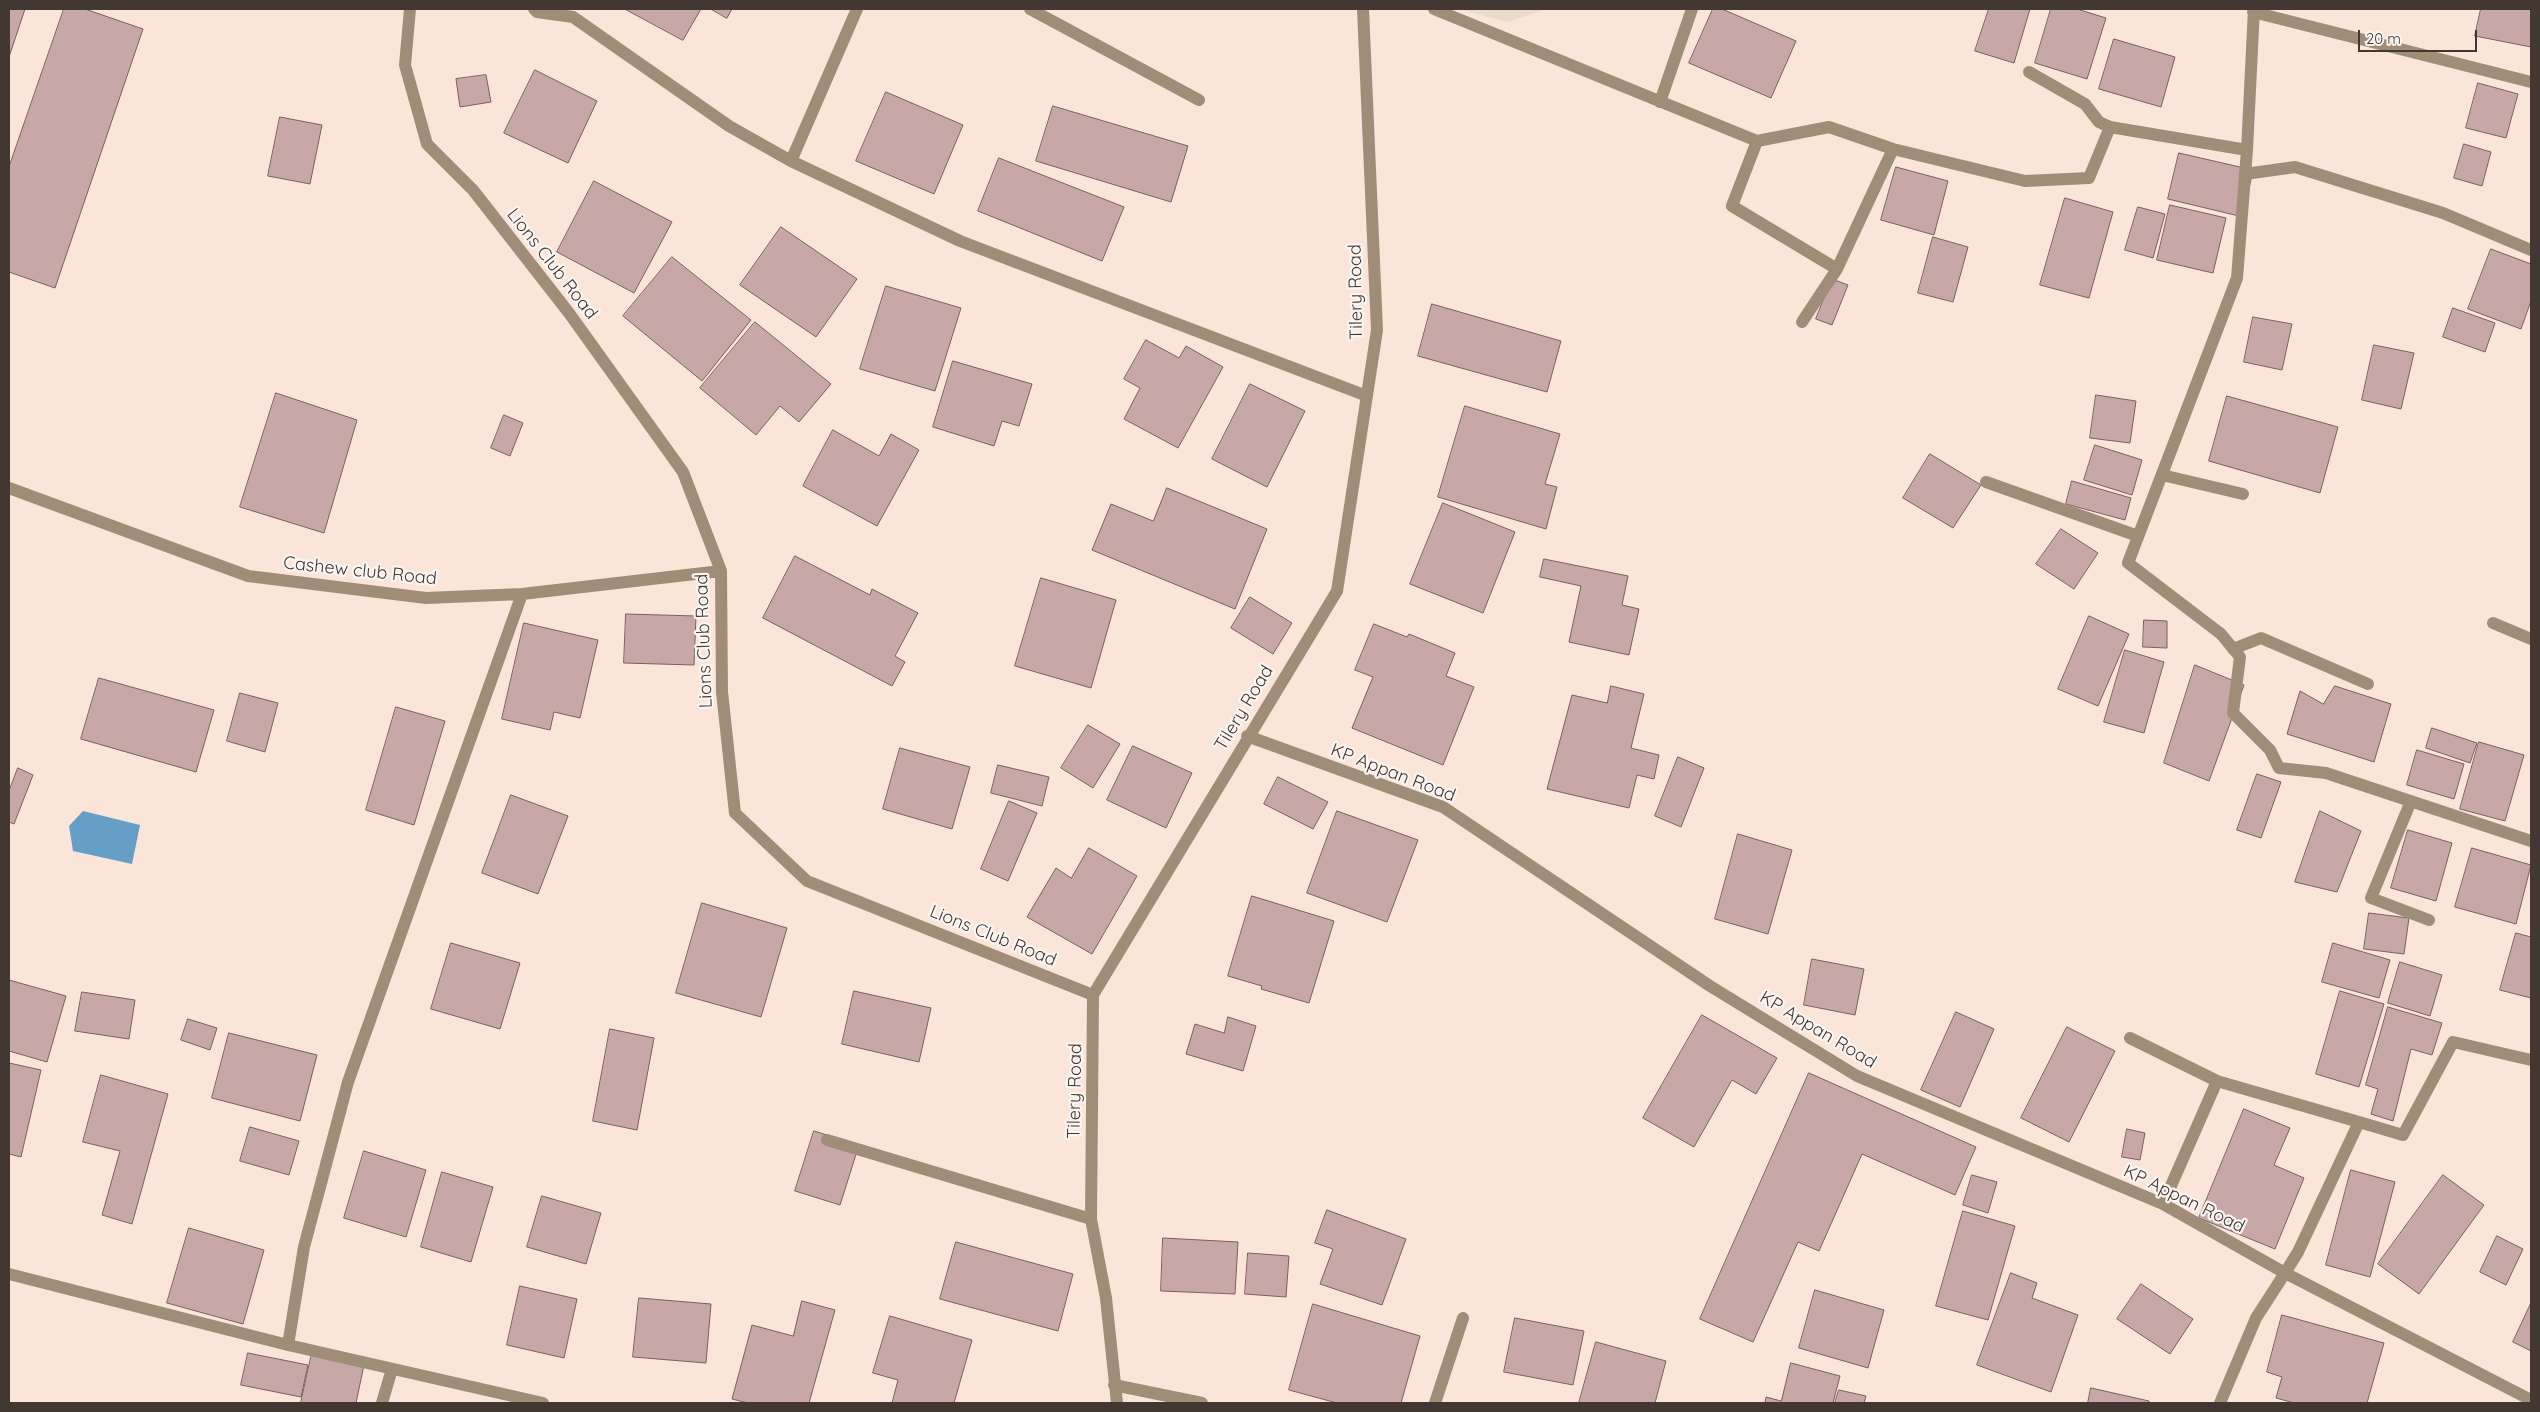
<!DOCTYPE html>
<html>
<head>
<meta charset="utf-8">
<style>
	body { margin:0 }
	#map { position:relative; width:2540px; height:1412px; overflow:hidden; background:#fbe5d8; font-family:Quicksand,sans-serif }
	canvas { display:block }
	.frame { position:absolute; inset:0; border:10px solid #423731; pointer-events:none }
	.scale { position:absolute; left:2358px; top:30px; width:119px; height:22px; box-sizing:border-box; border:2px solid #423731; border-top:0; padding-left:6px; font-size:15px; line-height:18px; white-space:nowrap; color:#423731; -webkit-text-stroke:4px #fbf6f3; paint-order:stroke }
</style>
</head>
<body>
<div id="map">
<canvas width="2540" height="1412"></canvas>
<div class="frame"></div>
<div class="scale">20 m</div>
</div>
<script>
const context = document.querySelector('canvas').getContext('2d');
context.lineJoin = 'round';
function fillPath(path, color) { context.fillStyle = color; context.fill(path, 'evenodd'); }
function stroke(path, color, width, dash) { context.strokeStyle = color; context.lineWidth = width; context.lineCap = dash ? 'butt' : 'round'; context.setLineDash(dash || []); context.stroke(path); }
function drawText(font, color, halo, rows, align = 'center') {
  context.font = font + ' Quicksand,sans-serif'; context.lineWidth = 4.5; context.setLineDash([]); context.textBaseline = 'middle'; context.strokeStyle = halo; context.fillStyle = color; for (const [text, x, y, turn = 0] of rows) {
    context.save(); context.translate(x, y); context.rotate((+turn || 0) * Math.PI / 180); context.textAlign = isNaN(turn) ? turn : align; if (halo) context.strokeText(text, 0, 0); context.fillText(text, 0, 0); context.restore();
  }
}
fillPath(new Path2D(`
	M1459,9H1547L1507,22Z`), '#eadac8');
fillPath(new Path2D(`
	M83,811L140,825L132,864L73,851L69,826Z`), '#659fc7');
const building = new Path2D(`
	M9,9H25L9,57Z
	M64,9H85L143,29L55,288L9,272V167Z
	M625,9H701L683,40Z
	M711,9H732L727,18Z
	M1713,9H1722L1796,41L1771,98L1689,63Z
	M1989,9H2030L2014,63L1975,51Z
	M2051,9H2077L2106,18L2087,79L2035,63Z
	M2481,9H2531V47L2475,36Z
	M2114,39L2175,57L2161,107L2099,89Z
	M535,70L597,101L568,163L504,133Z
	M486,75L491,102L460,107L456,79Z
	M2478,83L2518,94L2506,138L2466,128Z
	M886,92L963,125L934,194L856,161Z
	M1053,106L1188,146L1171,202L1036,161Z
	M280,117L322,125L310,184L268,176Z
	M2464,144L2491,152L2482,186L2454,178Z
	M2179,153L2253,170L2243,217L2168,199Z
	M999,158L1124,207L1102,261L978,211Z
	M1896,167L1948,181L1934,235L1881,220Z
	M594,181L672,222L634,293L557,252Z
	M2065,198L2113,212L2089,298L2040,285Z
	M2170,205L2226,218L2213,273L2157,260Z
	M2138,207L2165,214L2153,258L2125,250Z
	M781,227L857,279L816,337L740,285Z
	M1933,237L1968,247L1953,302L1918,293Z
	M2491,249L2531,264V301L2521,329L2468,309Z
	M672,257L751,320L702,381L623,316Z
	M1832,279L1848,285L1832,325L1816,319Z
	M886,286L961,308L935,391L860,369Z
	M1432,304L1561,341L1547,392L1418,356Z
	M2453,308L2495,323L2485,352L2443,337Z
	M2253,317L2292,324L2282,370L2244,362Z
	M755,322L831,384L799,422L780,406L756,435L700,388Z
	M1146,340L1179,358L1186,346L1223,367L1178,448L1124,419L1140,388L1124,379Z
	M2374,345L2414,353L2401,409L2362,400Z
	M953,361L1032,384L1019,426L1002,421L994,446L933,427Z
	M1250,384L1305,411L1267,487L1212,459Z
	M276,393L357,420L324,533L240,507Z
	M2096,395L2136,401L2130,443L2090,438Z
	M2227,396L2338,427L2320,493L2209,461Z
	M1465,406L1560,434L1545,484L1557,487L1546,529L1438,497Z
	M504,415L523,423L510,456L491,448Z
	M833,430L879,456L891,434L919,450L877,526L803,486Z
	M2095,445L2142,460L2132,495L2084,480Z
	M1930,454L1981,485L1953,528L1903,498Z
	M2072,481L2131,498L2125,520L2066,504Z
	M1167,488L1267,529L1235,609L1092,550L1111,504L1153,521Z
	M1443,503L1515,532L1483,613L1410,584Z
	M2061,529L2098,553L2074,589L2036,564Z
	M795,556L870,595L872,589L918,613L895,656L905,662L892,686L763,618Z
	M1544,559L1628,576L1622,605L1639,609L1629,655L1569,642L1581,586L1540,577Z
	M1041,578L1116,600L1091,688L1015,666Z
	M1250,597L1292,623L1273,654L1231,628Z
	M626,614L696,616L694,665L624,663Z
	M2089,616L2129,634L2098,706L2058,689Z
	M2144,620L2167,621V648L2143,647Z
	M524,623L598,640L580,718L554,712L550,730L502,719Z
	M1374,624L1407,637L1409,634L1455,653L1446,676L1474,687L1443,765L1352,728L1373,677L1355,670Z
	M2125,650L2164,662L2144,733L2104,722Z
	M2195,665L2244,685L2209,781L2164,763Z
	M99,678L214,710L196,772L81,739Z
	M1611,686L1644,694L1631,748L1659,755L1654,779L1637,775L1629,808L1547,789L1572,695L1607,703Z
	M2335,686L2391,704L2374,762L2287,734L2300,691L2323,704Z
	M240,693L278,703L265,752L227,741Z
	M396,707L445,721L414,825L366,810Z
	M1088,725L1120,744L1093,788L1061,768Z
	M2432,728L2477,743L2470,763L2426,748Z
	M2479,742L2524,755L2505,821L2460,809Z
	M1133,746L1192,773L1166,828L1107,800Z
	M900,748L970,767L952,829L883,809Z
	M2417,750L2464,764L2454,799L2407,785Z
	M1678,757L1704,768L1681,827L1655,816Z
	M998,765L1049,777L1042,806L991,793Z
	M18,768L33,775L14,824L9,822V791Z
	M2257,774L2281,782L2261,838L2237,830Z
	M1278,777L1328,802L1313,829L1264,804Z
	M511,795L568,816L538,894L482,873Z
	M1009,801L1037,813L1008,881L981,869Z
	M1337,811L1418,840L1387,922L1307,893Z
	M2320,811L2361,831L2337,892L2295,882Z
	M2408,830L2452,843L2436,901L2391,888Z
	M1738,834L1792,850L1768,934L1715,919Z
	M1089,848L1137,876L1092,954L1027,917L1056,868L1071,878Z
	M2472,848L2531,865L2516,924L2455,907Z
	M1252,896L1334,921L1309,1003L1261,989L1262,986L1228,976Z
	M702,903L787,928L761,1017L676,993Z
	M2369,913L2409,918L2404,954L2364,949Z
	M2516,933L2531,937V998L2500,990Z
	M451,943L520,963L500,1029L431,1009Z
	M2333,943L2390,960L2379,998L2322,982Z
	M1812,959L1864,969L1855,1015L1804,1005Z
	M2400,962L2442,975L2430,1016L2388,1003Z
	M9,980L66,996L47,1062L9,1051Z
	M854,991L931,1008L919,1062L842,1044Z
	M2340,991L2384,1004L2359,1087L2316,1074Z
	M82,992L135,1000L129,1039L75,1031Z
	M2388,1007L2442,1023L2432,1055L2411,1049L2393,1121L2371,1114L2378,1089L2366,1085Z
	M1956,1012L1994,1029L1960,1107L1921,1090Z
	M1702,1015L1777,1058L1756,1094L1732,1080L1694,1147L1643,1118Z
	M1228,1017L1256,1026L1243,1071L1186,1054L1195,1024L1224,1033Z
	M188,1019L217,1028L210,1050L181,1040Z
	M2067,1027L2115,1051L2069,1142L2021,1118Z
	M610,1029L654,1038L637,1130L593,1121Z
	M229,1033L317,1055L300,1121L212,1098Z
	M9,1063L41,1070L21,1157L9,1154Z
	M1809,1073L1976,1147L1955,1195L1862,1154L1819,1251L1798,1242L1753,1342L1700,1319Z
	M101,1075L168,1094L132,1224L102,1215L120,1151L83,1142Z
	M2244,1109L2290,1128L2274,1165L2304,1178L2275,1249L2199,1218Z
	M250,1127L299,1141L289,1175L240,1161Z
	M2127,1129L2145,1133L2140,1160L2122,1157Z
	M814,1131L859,1145L840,1205L795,1191Z
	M364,1151L426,1170L406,1237L344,1218Z
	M2351,1170L2395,1182L2370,1277L2326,1265Z
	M442,1172L493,1187L471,1262L421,1247Z
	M1972,1175L1997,1182L1988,1213L1963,1205Z
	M2443,1175L2484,1205L2419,1294L2378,1264Z
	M542,1196L601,1213L586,1264L527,1247Z
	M1327,1210L1406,1239L1382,1305L1320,1284L1333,1249L1315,1243Z
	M1963,1211L2015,1226L1988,1320L1936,1306Z
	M189,1228L264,1250L243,1324L167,1303Z
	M2497,1236L2523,1249L2506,1285L2480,1272Z
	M1163,1238L1238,1242L1235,1294L1161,1291Z
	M956,1242L1073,1274L1058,1331L940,1299Z
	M1248,1253L1289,1256L1286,1297L1245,1294Z
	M2011,1273L2037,1283L2032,1298L2078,1315L2051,1392L1977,1365Z
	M2141,1284L2193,1319L2170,1354L2117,1319Z
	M520,1286L577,1299L564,1358L507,1345Z
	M1815,1290L1884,1310L1868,1368L1799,1348Z
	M639,1298L711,1304L706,1363L633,1357Z
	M802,1301L835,1310L809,1403H748L732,1399L752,1325L793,1336Z
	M2531,1303V1351L2513,1342Z
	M1313,1304L1420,1336L1401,1403H1337L1289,1390Z
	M2282,1315L2384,1343L2367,1403H2294L2276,1398L2282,1377L2267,1372Z
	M890,1316L972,1340L954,1403H892L898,1380L873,1373Z
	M1515,1318L1584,1331L1573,1385L1504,1372Z
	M1596,1342L1666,1361L1655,1403H1579Z
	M248,1353L308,1365L301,1397L241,1385Z
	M312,1353L364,1365L356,1403H301Z
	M1791,1363L1840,1376L1833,1403H1765L1766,1397L1781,1401Z
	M2091,1388L2149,1401V1403H2088Z
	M1839,1390L1866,1396L1864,1403H1835Z`);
fillPath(building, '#c8a8a7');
stroke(building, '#7b5f5e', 1);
stroke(new Path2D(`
	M410,9L405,65L427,144L473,190L569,313L683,472L721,571L722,692L735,813L807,881L1093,995
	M534,9L537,12L573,17L729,126L791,161L960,241L1367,396
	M1030,9L1199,100
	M1434,9L1757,141L1829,127L1893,149L2025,181L2089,178L2110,127L2247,150
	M2254,9L2247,150L2237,278L2128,563L2221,634L2240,657L2233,713L2270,750L2279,768L2326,773L2531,841
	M2253,12L2531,82
	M2029,72L2085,104L2099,122L2110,127
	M1660,102L1692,9
	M1757,141L1732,206L1837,269L1893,149
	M791,161L857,9
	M2245,174L2295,167L2443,213L2531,250
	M1802,322L1837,269
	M2162,475L2243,494
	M1986,482L2138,536
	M9,488L248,576L426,598L522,594L721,571
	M2493,623L2531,639
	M2233,649L2261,638L2368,684
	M1247,736L1443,807L1710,986L1857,1076L2163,1204L2285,1273L2256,1318L2220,1403
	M2411,801L2371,898L2429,920
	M2130,1038L2217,1081
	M827,1140L1091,1219
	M2163,1204L2217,1081L2359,1122
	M9,1274L288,1345L543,1403
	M288,1345L304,1247L348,1082L522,594
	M1114,1385L1202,1403
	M2531,1400L2285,1273L2298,1252L2359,1122L2403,1135L2453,1042L2531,1060
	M382,1403L392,1369
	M1117,1403L1106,1298L1091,1219L1093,995L1337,591L1377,330L1363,9
	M1435,1403L1463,1318`), '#a08d78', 12);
drawText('18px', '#423731', '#fbf6f3', [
	["Lions Club Road",552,264,52],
	["Tilery Road",1356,292,-91],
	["Cashew club Road",360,571,6],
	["Lions Club Road",704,641,-92],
	["Tilery Road",1244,708,-59],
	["KP Appan Road",1393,773,21],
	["Lions Club Road",993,936,22],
	["KP Appan Road",1818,1030,31],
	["Tilery Road",1075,1091,-89],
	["KP Appan Road",2184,1199,26]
]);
</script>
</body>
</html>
